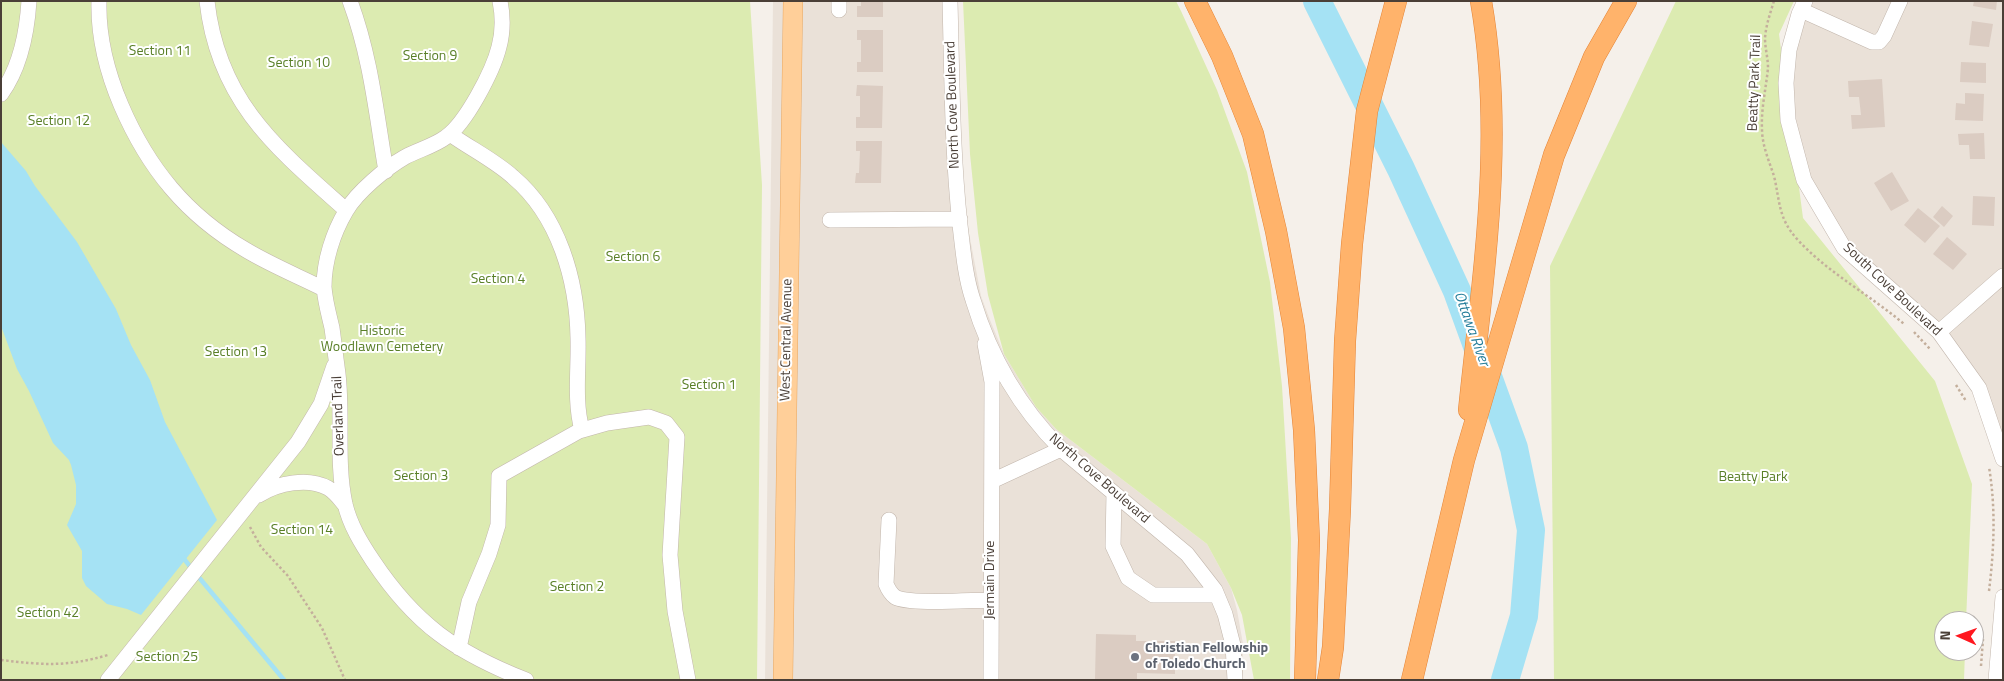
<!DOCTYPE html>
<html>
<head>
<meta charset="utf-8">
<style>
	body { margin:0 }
	#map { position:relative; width:2004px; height:681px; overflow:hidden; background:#f5f0ea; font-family:"Titillium Web",sans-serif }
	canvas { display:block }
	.frame { position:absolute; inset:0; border:2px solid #4a3f37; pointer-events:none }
	.north { position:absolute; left:1934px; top:611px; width:50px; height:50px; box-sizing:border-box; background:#fff; border:1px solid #b7b2af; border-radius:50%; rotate:272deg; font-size:14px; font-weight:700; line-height:20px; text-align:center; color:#4a3f37 }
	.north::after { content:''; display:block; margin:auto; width:18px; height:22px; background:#ff171f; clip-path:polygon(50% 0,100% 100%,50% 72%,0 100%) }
</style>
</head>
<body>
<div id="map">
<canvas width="2004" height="681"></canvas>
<div class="frame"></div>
<div class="north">N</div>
</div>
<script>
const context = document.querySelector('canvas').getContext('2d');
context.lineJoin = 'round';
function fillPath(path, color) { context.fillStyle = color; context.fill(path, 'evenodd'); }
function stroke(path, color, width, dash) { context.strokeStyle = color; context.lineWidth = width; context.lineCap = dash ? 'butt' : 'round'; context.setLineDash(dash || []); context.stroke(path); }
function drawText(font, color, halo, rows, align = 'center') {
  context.font = font + ' "Titillium Web",sans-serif'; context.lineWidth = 4; context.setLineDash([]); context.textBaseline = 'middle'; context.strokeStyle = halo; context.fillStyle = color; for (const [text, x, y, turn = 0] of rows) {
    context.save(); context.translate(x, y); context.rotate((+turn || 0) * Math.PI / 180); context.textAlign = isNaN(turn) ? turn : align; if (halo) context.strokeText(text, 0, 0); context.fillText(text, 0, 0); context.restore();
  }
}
fillPath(new Path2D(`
	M773,1H958L955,92L962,196L981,296L990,320L1004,354L1036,407L1056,429L1207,544L1231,588L1237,610L1243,644V680H765Z
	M1805,1H2003V459L1979,388L1939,332L1844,248L1804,180L1786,83Z`), '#eae1d8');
fillPath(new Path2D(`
	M1,1H750L762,185L757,680H1Z
	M963,1H1176L1181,11L1217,90L1247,172L1270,282L1282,386L1291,538L1290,680H1254L1242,615L1231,588L1207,544L1056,429L1036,407L1004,354L988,295L978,233L970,154Z
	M1676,1H1794L1779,34L1803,218L1935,381L1972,484L1966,621H1944V651H1965L1964,680H1554L1550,266Z`), '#dcebb1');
fillPath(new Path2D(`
	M1,142L26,171L35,186L77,242L116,309L131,345L150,380L165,422L217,520L141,615L127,609L107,604L86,586L82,578V551L67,525L76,504V485L71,465L69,460L53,443L29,391L17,369L1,326Z`), '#a5e2f4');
stroke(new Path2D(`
	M181,555L192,569
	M197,575L284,680`), '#a5e2f4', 4.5);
stroke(new Path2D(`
	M1317,1L1401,169L1457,291L1514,448L1531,530L1524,616L1505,680`), '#a5e2f4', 28);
fillPath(new Path2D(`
	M861,1H883V17H857V6H861Z
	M1974,1H1997L1996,10L1973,6Z
	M1972,21L1993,24L1989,47L1969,45Z
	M857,30H883V72H857V62H861V40H857Z
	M1961,62L1986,63V83L1960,82Z
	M1882,79L1885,127L1852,129L1851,115H1861L1859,97H1849L1848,81Z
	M857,85L883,86L882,128H856V117H860V96H856Z
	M1965,93L1984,94L1983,121L1955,120L1956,103L1965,104Z
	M1984,133L1985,159H1970L1969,145H1959L1958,134Z
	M856,141H882L881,183H855L856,173H859L860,151H856Z
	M1892,172L1909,201L1891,211L1874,183Z
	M1973,196L1995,197L1994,226L1972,225Z
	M1942,206L1953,216L1944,227L1933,217Z
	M1918,208L1940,226L1925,243L1904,225Z
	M1947,237L1967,254L1953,270L1933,254Z
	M1096,634L1136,635V641H1175V674L1137,673V679H1095Z`), '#dbccc2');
const minor = new Path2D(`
	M99,1C98,37 107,72 121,105C148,168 186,215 246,250C271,265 298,276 324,289
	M207,1C218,101 276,148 346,210
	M350,1C371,58 376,112 386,171
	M500,1C503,16 503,32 499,47C493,71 466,123 446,137C434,146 418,150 405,157C386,168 357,192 346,211C333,233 324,261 324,287C325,301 329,315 332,328C334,343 336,359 338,374C343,417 336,462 345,504C350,525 361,543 373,561C415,624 455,652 526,680
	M950,1C952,76 952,151 960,225C963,250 965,276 973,300C990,356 1020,408 1061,449L1187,554L1215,590L1225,614L1233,645L1235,680
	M1805,1L1799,14L1789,50L1786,83L1788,120L1804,180L1844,248L1939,332L1979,388L2003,459
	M839,10V1
	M1801,10L1872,42H1879L1884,36L1900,1
	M1,94C20,68 27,32 29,1
	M450,134C471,149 494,160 513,177C559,216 577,280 578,338C579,368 574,401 582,430
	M830,220L960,219
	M1939,332L2003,276
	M985,344L992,382L991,680
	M992,481L1061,449
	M1114,493L1113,546L1128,578L1153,595H1217
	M259,495C278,483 308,477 328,488C335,492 340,499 345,505
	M889,520L886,584C888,589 890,593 895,597C909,605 972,600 991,600
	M459,648L469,602L489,554L498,525L499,476L579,431L607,423L649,417L666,423L677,437L670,555L675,611L688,680
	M108,680L298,442L321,404L334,366
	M1996,680L2003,597`);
const major = new Path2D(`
	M783,680L793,1`);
const highway = new Path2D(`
	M1195,1L1222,56L1253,134L1276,231L1294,328L1304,430L1309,540L1305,680
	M1469,410C1483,273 1505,139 1481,1
	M1328,680L1333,647L1340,509L1345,341L1352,244L1367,111L1396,1
	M1412,680L1464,460L1554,155L1594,57L1626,1`);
stroke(minor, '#c2b6ac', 16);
stroke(major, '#e9a964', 20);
stroke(highway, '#e48335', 22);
stroke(new Path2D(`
	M1774,1C1770,14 1766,25 1765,38C1765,48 1768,58 1768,68C1766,89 1761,108 1762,129C1762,145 1769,161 1774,176C1780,201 1778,218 1797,239C1828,273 1870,295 1904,324
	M1914,332L1931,350
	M1956,385L1966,401
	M250,527L261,547L288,576L322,628L345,680
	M1989,591C1994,550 1996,509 1989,467
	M1,660C44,665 66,667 108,655
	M1981,666L1983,639`), '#c4af9c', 2.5, [2.5, 2.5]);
stroke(minor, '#fff', 15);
stroke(major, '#ffcf99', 19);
stroke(highway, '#ffb36b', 21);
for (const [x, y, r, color] of [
	[1135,657,5,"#6b7280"]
]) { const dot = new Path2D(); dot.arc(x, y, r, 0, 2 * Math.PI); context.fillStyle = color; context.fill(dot); stroke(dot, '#fff', 2); }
drawText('14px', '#597f27', '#fff', [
	["Section 11",160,52],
	["Section 9",430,57],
	["Section 10",299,64],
	["Section 12",59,122],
	["Section 6",633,258],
	["Section 4",498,280],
	["Historic",382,332],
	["Woodlawn Cemetery",382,348],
	["Section 13",236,353],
	["Section 1",709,386],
	["Section 3",421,477],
	["Beatty Park",1753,478],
	["Section 14",302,531],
	["Section 2",577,588],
	["Section 42",48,614],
	["Section 25",167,658]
]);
drawText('14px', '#4a3f37', '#fff', [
	["Beatty Park Trail",1755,83,-88],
	["North Cove Boulevard",953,105,-92],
	["South Cove Boulevard",1892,290,43],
	["West Central Avenue",787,340,-89],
	["Overland Trail",339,416,-92],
	["North Cove Boulevard",1099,479,41],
	["Jermain Drive",991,580,-90]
]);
drawText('bold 14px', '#5b616d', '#fff', [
	["Christian Fellowship",1145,649],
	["of Toledo Church",1145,665]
], 'left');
drawText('italic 15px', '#267e9a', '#fff', [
	["Ottawa River",1471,329,70]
]);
</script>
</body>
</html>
